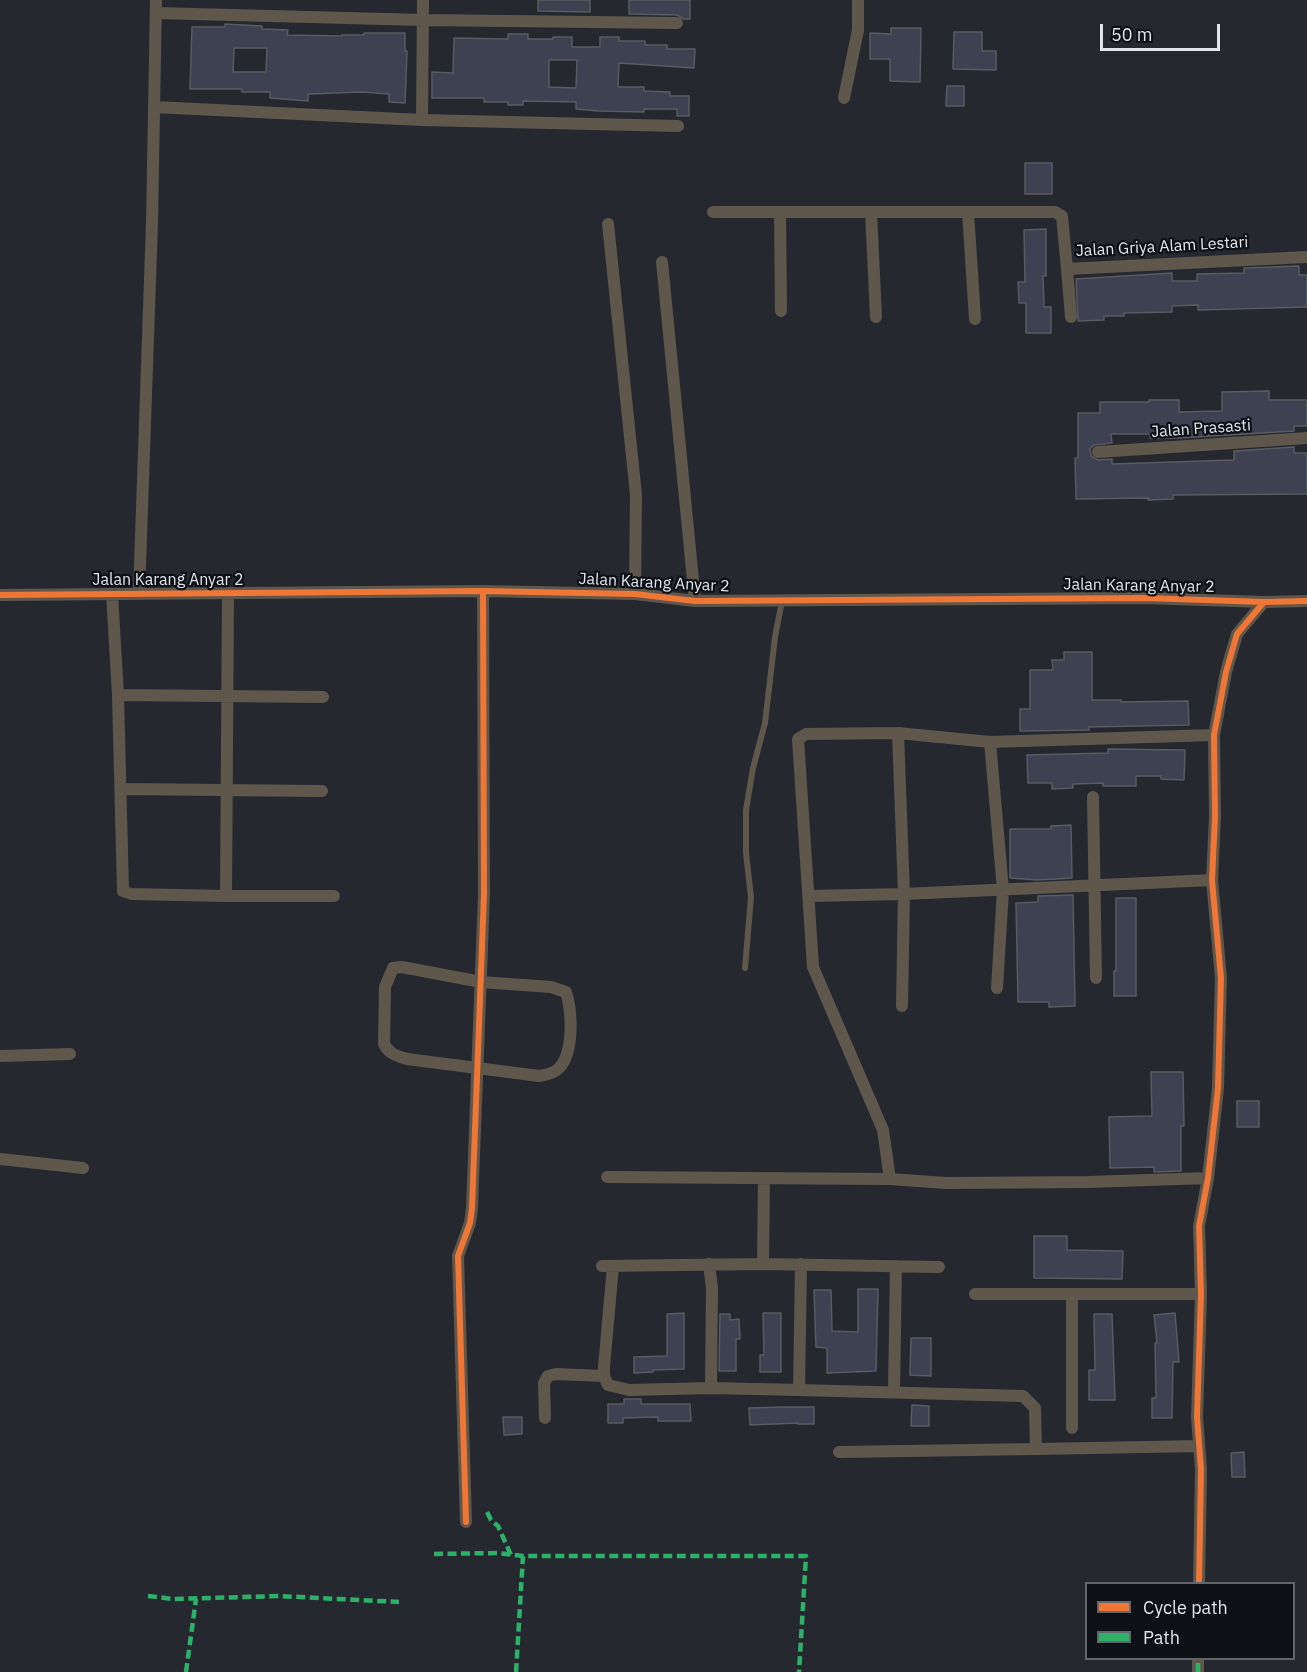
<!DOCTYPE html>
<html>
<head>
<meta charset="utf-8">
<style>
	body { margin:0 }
	#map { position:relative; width:1307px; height:1672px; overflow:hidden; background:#26282f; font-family:"IBM Plex Sans",sans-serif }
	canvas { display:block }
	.legend { position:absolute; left:1085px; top:1582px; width:210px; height:78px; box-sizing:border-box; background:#0d1015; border:2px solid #62656c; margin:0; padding:8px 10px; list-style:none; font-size:18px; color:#e2e5ee }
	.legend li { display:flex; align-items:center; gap:12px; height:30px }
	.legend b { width:30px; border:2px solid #62656c }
	.scale { position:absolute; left:1100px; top:24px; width:120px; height:27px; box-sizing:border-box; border:3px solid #e2e5ee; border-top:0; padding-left:8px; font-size:18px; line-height:21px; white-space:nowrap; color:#e2e5ee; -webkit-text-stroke:4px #0d1015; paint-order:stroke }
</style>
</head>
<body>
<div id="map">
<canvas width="1307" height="1672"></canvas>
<ul class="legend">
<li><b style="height:8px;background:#f07635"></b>Cycle path</li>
<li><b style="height:8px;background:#2db169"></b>Path</li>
</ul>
<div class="scale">50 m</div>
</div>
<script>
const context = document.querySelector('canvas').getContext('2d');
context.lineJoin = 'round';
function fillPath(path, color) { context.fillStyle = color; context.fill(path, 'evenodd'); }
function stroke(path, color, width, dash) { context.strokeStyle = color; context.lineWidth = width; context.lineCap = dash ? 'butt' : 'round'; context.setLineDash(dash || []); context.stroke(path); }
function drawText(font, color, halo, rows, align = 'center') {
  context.font = font + ' "IBM Plex Sans",sans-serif'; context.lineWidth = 4.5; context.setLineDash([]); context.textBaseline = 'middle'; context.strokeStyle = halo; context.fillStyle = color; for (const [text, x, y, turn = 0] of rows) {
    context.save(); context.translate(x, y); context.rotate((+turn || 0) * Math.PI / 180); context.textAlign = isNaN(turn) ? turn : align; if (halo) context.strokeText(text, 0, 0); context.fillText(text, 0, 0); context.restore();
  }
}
const building = new Path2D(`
	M538,0H590V12L538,11Z
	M629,0H690V19H684L677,15L629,14Z
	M225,24L262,26V29L288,30L287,35L342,36V35H364V33H405V51H407L405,103L389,102V94L362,92L308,94V101L270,98V92H242V89H190L192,27H225ZM234,48H267L266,72H233Z
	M891,28H921L920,82L890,81V59H870V33L891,34Z
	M954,32H982V51H996V70L953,69Z
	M508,34H528V39H553V37H572V47H600V37H619V41H645V45H667V49H695L694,68L619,63L618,87H644V91L670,92V96H689V116H677V109H644V112L598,111L576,109V102L523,101V105H508V102H484V98H432V72L453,73L454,38L508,39ZM549,60H577L576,88L549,87Z
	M947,86H964V106H946Z
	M1025,163H1052V194H1025Z
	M1046,229V276H1043L1044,307H1051V333H1026V303H1019L1018,282H1025L1024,230Z
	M1299,266V275H1307V307L1198,310V305L1172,306V312L1124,313V316H1104V320L1078,321L1076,279L1172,273V281H1197V274L1244,273V268Z
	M1269,391V400H1307V426H1294V431L1179,438H1150V434H1111L1112,443L1094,445L1090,449L1091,456L1098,460L1112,459V464L1234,460V451L1294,447V453H1307V494L1173,495V499L1148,500V498L1076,499L1075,458H1078V413H1100V402H1149V400H1179V412L1222,411V392Z
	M1064,652H1092V700H1121V702L1188,701L1189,725L1089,727V730L1020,731V709H1030V670H1053L1052,660H1064Z
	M1108,749L1185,750L1184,780L1161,779V776H1136V786H1103V783L1073,784V788L1052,789V783H1028L1027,755L1108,753Z
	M1071,825L1072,878L1037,880L1010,878V829H1051V826Z
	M1073,895L1075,1006L1049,1007V1002H1018L1016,903L1038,902V896Z
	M1116,898H1136V996H1114V971H1116Z
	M1151,1072H1183L1184,1126H1181V1171L1154,1172V1167L1110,1168L1109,1117L1152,1116Z
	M1237,1101H1259V1127H1237Z
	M1034,1236H1067V1250L1123,1251L1122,1279L1034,1278Z
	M858,1289H878L876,1371L827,1373V1348L816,1347L814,1290H831L832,1331L858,1332Z
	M684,1313V1369L653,1370V1372L634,1373V1357L667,1356V1314Z
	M763,1313H781V1372H760V1355H764Z
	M1175,1313L1179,1362H1173L1172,1418H1152V1398H1156L1155,1343H1157L1154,1315Z
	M720,1314H730V1320L739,1319L740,1339H736V1371H719Z
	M1094,1314H1112L1115,1400H1089V1370H1095Z
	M911,1338H931V1376L910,1375Z
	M624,1399H641V1404H690L691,1421H658V1417L623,1418V1423H608V1404H624Z
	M912,1405L929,1406V1426H911Z
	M783,1407H814V1424H798V1423L750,1425L749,1408Z
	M503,1417H522V1434L504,1435Z
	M1244,1452L1245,1477H1232L1231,1453Z`);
fillPath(building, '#3d4151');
stroke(building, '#595b60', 1.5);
stroke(new Path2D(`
	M745,968L751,897L746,853V810L753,768L765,723L775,637L782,601`), '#5f574c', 6);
stroke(new Path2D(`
	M156,13L423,20L677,23
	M844,98L858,30V0
	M154,107L422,120L678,126
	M422,120L423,0
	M713,212H1055L1062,216L1067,269
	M780,212L781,311
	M871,212L876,317
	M968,212L975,319
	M608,224L636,495L635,594
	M662,262L695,601
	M1071,317L1067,269L1307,257
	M1098,452L1307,438
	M112,594L118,695L123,891L131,894L226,896L228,594
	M139,594L152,223L156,0
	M0,595L483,591L635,594L695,601L1145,598L1264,602L1307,601
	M118,695L323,697
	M898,733L904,894L902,1006
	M990,742L1003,890L997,988
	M121,789L322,791
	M1093,797L1096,978
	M226,896H334
	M809,896L904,894L1212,880
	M402,967L481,982L551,987L566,992C572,1011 574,1051 560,1067C555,1073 547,1075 539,1076L407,1059C397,1056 389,1054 384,1044L385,987L393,968Z
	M0,1056L70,1054
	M0,1159L83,1168
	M607,1177L890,1179L946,1183L1088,1182L1208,1178
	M764,1178L763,1264L939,1267
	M890,1179L883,1130L813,967L798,739L806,734L898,733L990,742L1214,735
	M709,1264L712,1288L711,1388L799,1390L801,1264
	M602,1266L763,1264
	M613,1266L604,1367V1376L608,1385L629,1390L711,1388
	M975,1294H1201
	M799,1390L1023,1396L1035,1408L1036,1449L1199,1446
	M894,1392L896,1266
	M545,1418L544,1383L548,1376L556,1374L604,1376
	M1072,1428V1294
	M839,1452L1036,1449
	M466,1522L458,1256L470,1223L472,1208L484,894L483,591
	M1199,1584L1201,1469L1197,1417L1201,1294L1199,1226L1208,1178L1218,1088L1221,978L1212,880L1215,817L1214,735L1226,672L1237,634L1264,602
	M1198,1672V1658`), '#5f574c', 12);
stroke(new Path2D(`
	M487,1512L491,1520L498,1526L511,1555
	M434,1554L498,1553L523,1556
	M148,1596L173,1599L279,1596L399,1602
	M186,1672L196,1599
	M516,1672L523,1556H806L799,1672
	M1198,1672V1658`), '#2db169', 4.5, [9, 4.5]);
stroke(new Path2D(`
	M0,595L483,591L635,594L695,601L1145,598L1264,602L1307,601
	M466,1522L458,1256L470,1223L472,1208L484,894L483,591
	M1199,1584L1201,1469L1197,1417L1201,1294L1199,1226L1208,1178L1218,1088L1221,978L1212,880L1215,817L1214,735L1226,672L1237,634L1264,602`), '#f07635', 6);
drawText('16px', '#e2e5ee', '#0d1015', [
	["Jalan Griya Alam Lestari",1162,247,-3],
	["Jalan Prasasti",1201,429,-4],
	["Jalan Karang Anyar 2",168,580],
	["Jalan Karang Anyar 2",654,583,3],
	["Jalan Karang Anyar 2",1139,586,1]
]);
</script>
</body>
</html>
